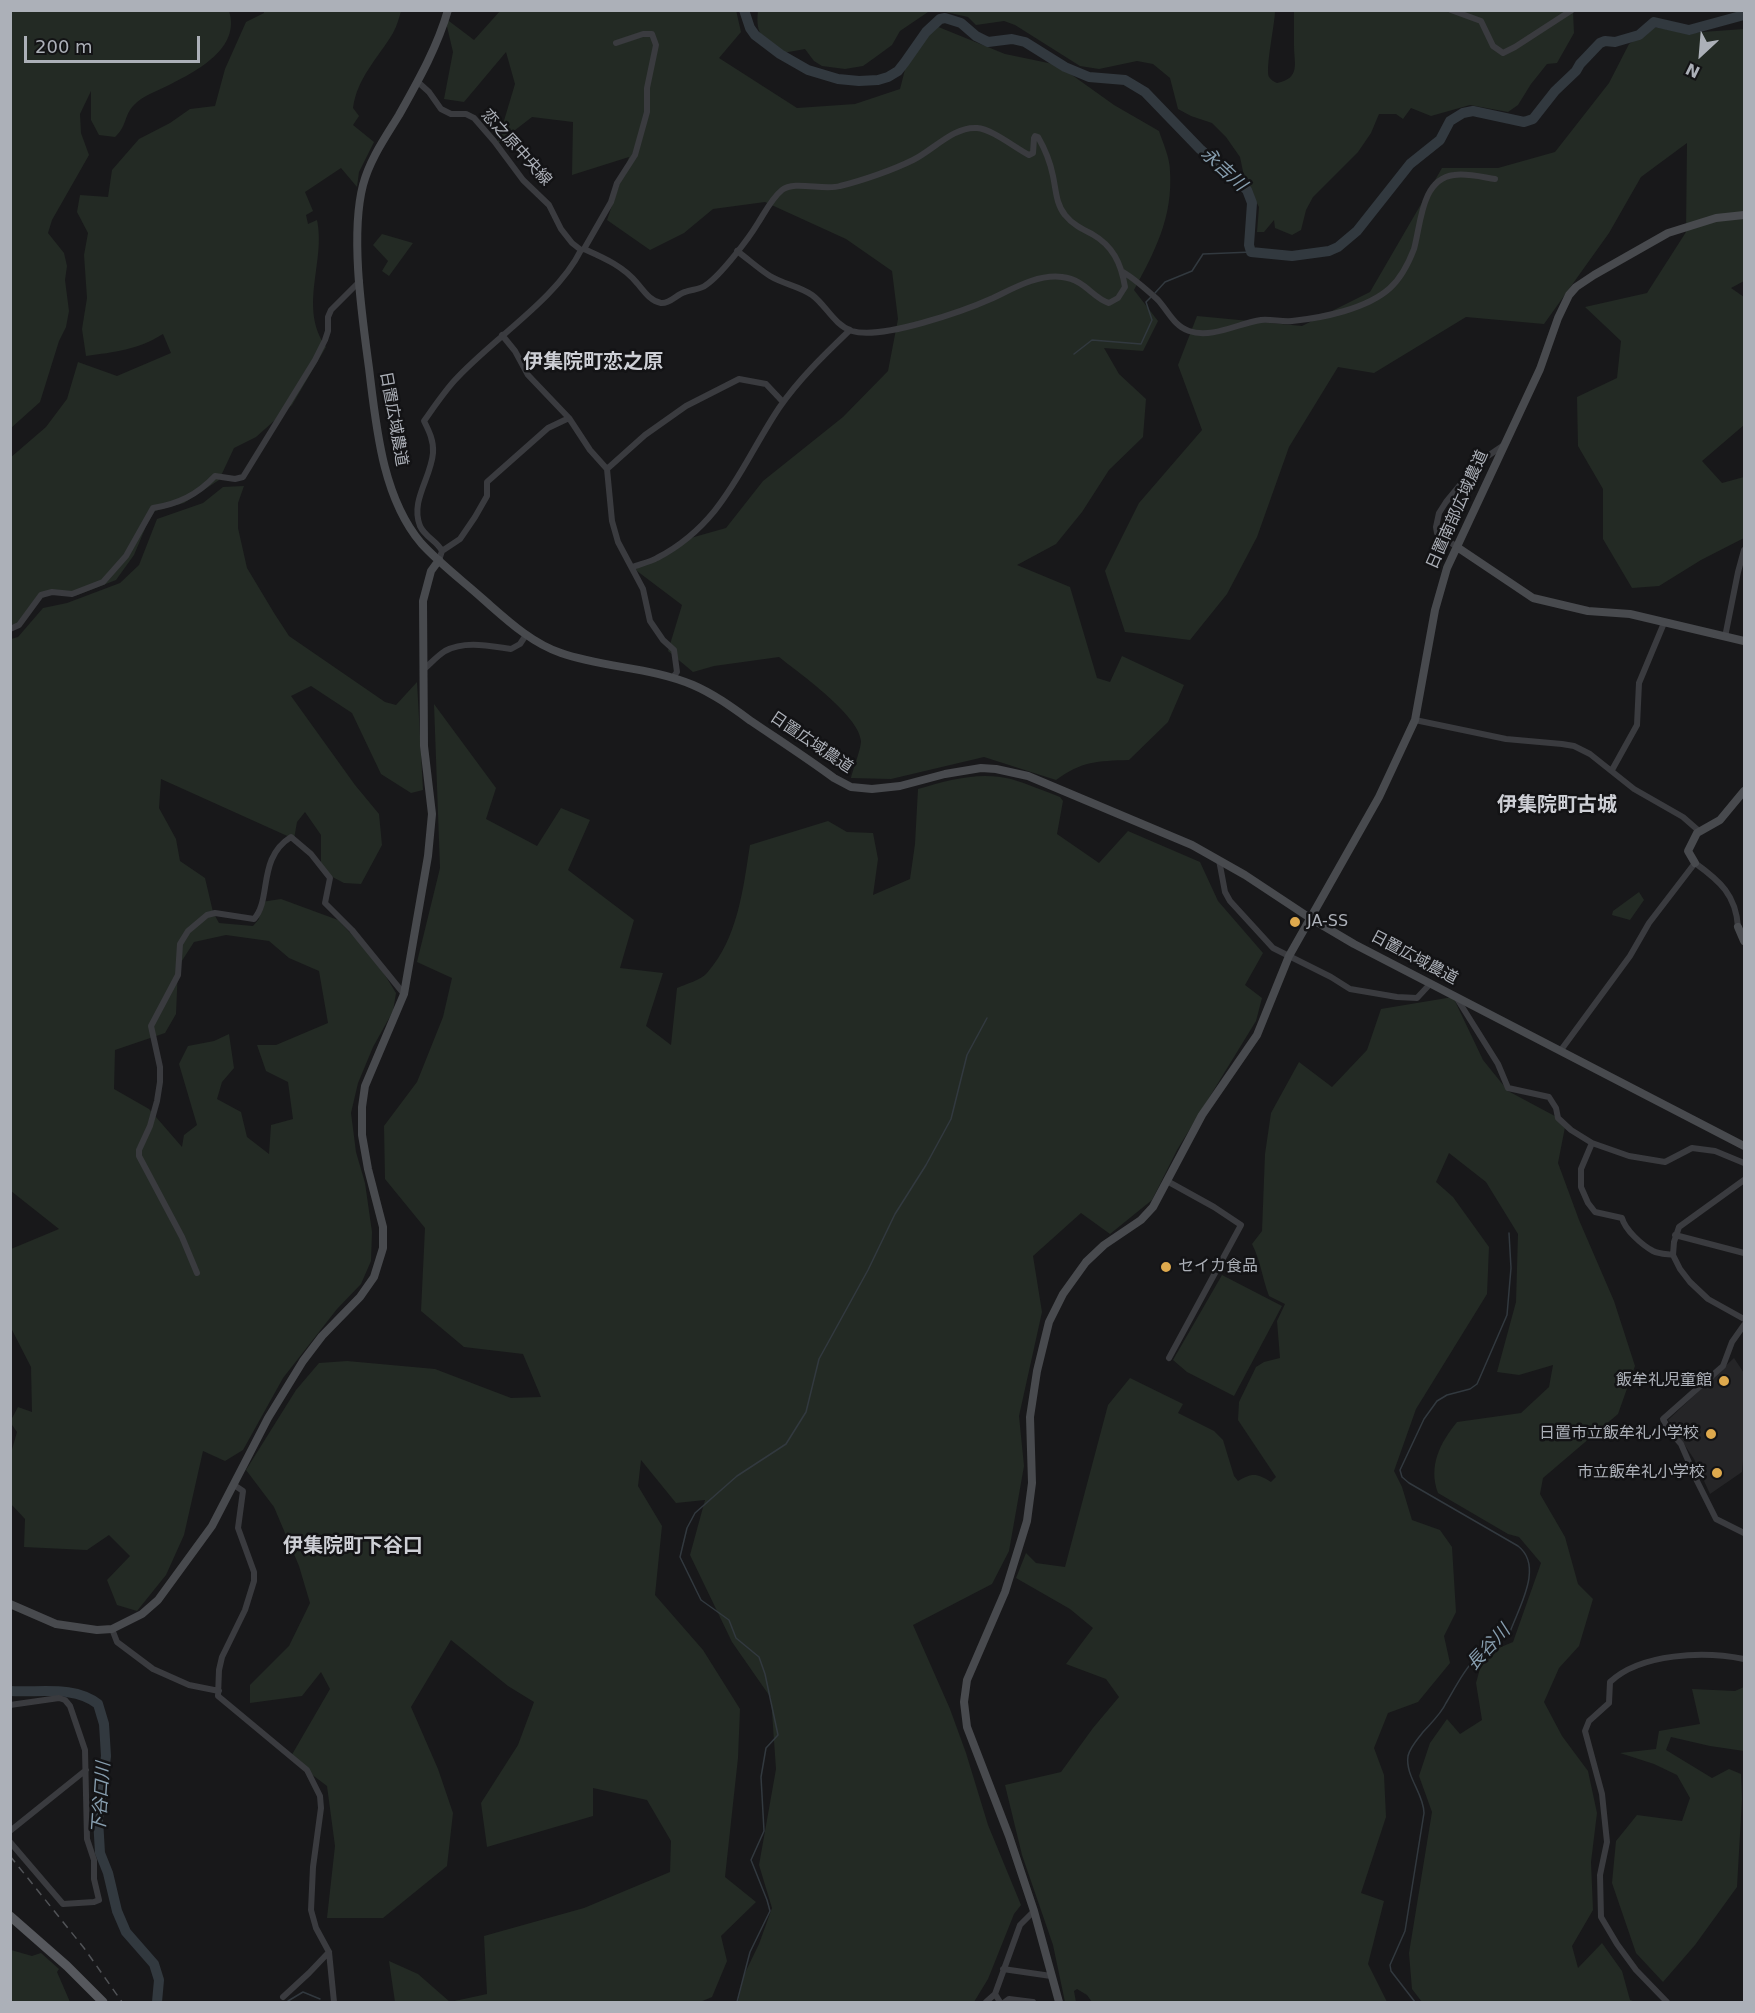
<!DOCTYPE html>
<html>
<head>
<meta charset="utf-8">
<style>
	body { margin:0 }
	#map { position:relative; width:1755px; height:2013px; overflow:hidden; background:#18181a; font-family:"DejaVu Sans",sans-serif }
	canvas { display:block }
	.frame { position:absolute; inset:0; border:12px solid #acb0b8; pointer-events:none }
	.north { position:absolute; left:1671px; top:24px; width:60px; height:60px; -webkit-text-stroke:4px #131315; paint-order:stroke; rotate:206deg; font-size:16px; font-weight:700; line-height:24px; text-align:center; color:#acb0b8 }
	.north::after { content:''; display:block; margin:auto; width:21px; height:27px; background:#acb0b8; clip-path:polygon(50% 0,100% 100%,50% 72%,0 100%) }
	.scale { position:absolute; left:24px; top:36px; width:176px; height:27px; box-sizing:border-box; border:3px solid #acb0b8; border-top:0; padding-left:8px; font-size:18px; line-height:21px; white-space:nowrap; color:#acb0b8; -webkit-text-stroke:4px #131315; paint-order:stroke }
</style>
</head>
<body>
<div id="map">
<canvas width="1755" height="2013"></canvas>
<div class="frame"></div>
<div class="north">N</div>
<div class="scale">200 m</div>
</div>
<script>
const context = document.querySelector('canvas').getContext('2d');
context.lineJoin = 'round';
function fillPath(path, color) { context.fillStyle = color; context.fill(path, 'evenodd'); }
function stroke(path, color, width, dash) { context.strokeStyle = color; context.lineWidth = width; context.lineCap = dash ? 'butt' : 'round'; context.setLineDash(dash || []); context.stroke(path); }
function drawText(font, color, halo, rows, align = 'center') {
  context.font = font + ' "DejaVu Sans","Noto Sans JP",sans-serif'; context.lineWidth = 5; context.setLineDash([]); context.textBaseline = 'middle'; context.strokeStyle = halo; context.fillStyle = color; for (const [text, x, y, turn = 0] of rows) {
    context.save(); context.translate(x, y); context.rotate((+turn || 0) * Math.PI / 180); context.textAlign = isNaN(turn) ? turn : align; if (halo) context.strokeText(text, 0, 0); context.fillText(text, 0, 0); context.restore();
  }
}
fillPath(new Path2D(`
	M1734,1358L1744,1373V1449L1742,1472L1710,1494L1694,1459L1668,1420Z`), '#252527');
fillPath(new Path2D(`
	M11,10L229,11C241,48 197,71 169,85C157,91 142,96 133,106C124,116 127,126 115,137L99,135L91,120V91L80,114L81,133L89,155L52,220L48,233L64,253L67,266L65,280L69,311L66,327L59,341L40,402L11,428Z
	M736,10L741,32L719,58L797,108L855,104L900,89L911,46L936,26L1005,54L1058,65L1114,105L1159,131C1163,143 1170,158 1170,171C1173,217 1155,251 1134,290L1158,321L1143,351L1104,348L1119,374L1146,399L1143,437L1109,470L1082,512L1056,544L1017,565L1070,587L1097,678L1110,682L1122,656L1184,685L1168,722L1129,760C1097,761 1082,761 1056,780L984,757L891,779L851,778C853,769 861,749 861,741C859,715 799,673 779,657L714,666L693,672L668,651L682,605L633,568L687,539L726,528L763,481L843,417L888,371L898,319L892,271L846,239L765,202L713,209L684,233L650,250L607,220L629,157L572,175L573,122L532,117L497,144L515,84L506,52L464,102L444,99L453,52L445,18L474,40L500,11Z
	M758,10L1275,11C1275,23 1265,70 1269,77C1271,80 1274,82 1277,83C1301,78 1294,64 1294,45C1294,34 1294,22 1294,11H1573L1574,33L1557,63L1547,64L1531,84L1518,105L1508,112L1470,105L1431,116L1411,108L1403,119L1396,114H1379L1371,133L1358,152L1313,197L1306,210L1301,230L1292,235L1275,228L1274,220L1264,232H1257L1259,207L1245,181L1240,157L1226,137L1212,123L1191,116L1178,109L1170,78L1153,64L1137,61L1099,69L1080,66L1015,25L1004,21L976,25L968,17L941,11L928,12L900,31L892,45L877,56L863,66L845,69L822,66L814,61L805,49L783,53C764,37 755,38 758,10Z
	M264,11H401C399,18 397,26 393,33C378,58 357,78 353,108L359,116L353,125L374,142L359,172L357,187L341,168L305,192L313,211L306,215L308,224L317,220C326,262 298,307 326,347L292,405L256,437L234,448L219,480L184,503L155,511L147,524L134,555L116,580L75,596L51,593L39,600L17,624L11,625L10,458L46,427L67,399L78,362L117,376L171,353L163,334C137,350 115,352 86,356L82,329L87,298L84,255L88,233L77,212L80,195L108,197L112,170L139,139L170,123L190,109L215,106L225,69L246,22L264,13Z
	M1654,27L1688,33L1744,29V281L1731,288L1744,297V425L1702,461L1722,483L1744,477V538L1701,560L1659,586L1632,588L1603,539V489L1578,446L1577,397L1617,378L1621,341L1585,307L1647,293L1686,232L1687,143L1641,177L1609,233L1544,324L1466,317L1374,373L1338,367L1289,447L1257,537L1227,594L1190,640L1125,632L1105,571L1139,503L1202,430L1178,365L1197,316L1302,326L1370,292L1442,168H1498L1555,152L1609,83L1629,44Z
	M382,234L413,243L389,276L382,271L388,261L373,245Z
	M244,486L238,503V528L247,568L274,613L289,636L385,702L396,705L417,682L423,790L411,793L381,774L352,713L311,686L291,696L355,785L379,814L382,845L361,884L344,883L321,871V835L305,812L297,822L294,839L161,779L159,808L176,839L180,861L205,878L213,912L219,923L253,926L259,919L261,902L281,899L338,920L375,959L396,993L393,1011L373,1047L358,1083L351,1113L356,1152L365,1183L372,1232L371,1261L361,1284L337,1309L283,1378L243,1450L225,1461L203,1451L184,1535L166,1575L137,1611L117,1605L107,1580L130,1556L109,1535L87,1550L24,1547L25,1519L11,1504V1453L17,1432L10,1422L18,1407L32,1412L31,1367L11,1328V1249L59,1229L11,1191V639L18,637L43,608L67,603L120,583L139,565L157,519L203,503L223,487ZM226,935L269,941L289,958L319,971L328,1023L276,1045H257L266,1071L288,1082L293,1119L271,1125L269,1154L247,1137L241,1112L217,1099L222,1082L234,1068L229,1034L214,1041L188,1046L179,1064L197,1125L184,1135L182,1147L149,1109L114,1089L115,1050L165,1033L176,1014L178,967L194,942Z
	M434,704L496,788L486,819L537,846L561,808L590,820L568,870L634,920L620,968L663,973L646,1026L671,1045L677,988C686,984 701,980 707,973C738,938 743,889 750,845L828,821L847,832L873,833L878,859L873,895L910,879L915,844L918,789C948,780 980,771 1011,779C1028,784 1044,791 1060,797L1063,801L1057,834L1099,863L1128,831L1200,862L1218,901L1263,953L1245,985L1262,998L1256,1021L1177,1150L1152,1200L1110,1234L1081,1213L1033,1256L1042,1312L1019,1416L1024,1466L1009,1551L992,1584L913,1625L950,1709L966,1753L988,1825L1021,1905L1014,1914L988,1979L974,2002H738L744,1975L759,1944L772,1908L759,1865L776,1769L771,1698L732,1642L690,1555L705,1500L676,1503L641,1460L638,1486L662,1526L655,1595L703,1650L740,1709L738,1758L725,1877L756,1902L721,1936L727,1961L712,1997L700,2002H395L389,1961L418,1974L450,2002L487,1994L484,1936L584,1908L670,1872L671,1841L647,1800L593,1788V1816L487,1847L481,1803L518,1745L534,1702L508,1686L451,1640L411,1707L438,1769L453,1813L447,1866L383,1918H327L335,1846L327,1786L290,1758L330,1689L321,1672L302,1696L250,1703V1685L289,1646L310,1603L299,1566L274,1507L246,1470L296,1390L319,1363L347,1361L435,1369L511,1398L541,1397L523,1354L464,1347L421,1311L425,1228L385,1179L384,1126L417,1082L443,1017L452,978L417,962L440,868Z
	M1639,892L1644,900L1630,920L1612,915L1613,911Z
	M1453,997L1483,1060L1508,1091L1566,1122L1558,1163L1579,1220L1614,1301L1635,1366L1618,1414L1543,1478L1540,1494L1565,1537L1578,1584L1593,1599L1579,1646L1559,1668L1544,1702L1562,1736L1588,1771L1597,1813L1591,1862L1593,1910L1572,1946L1578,1968L1602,1943L1622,1971L1630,2000L1636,2002H1422L1412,1989L1409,1953L1432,1812L1419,1776L1430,1743L1447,1719L1460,1734L1482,1720L1476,1683L1484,1654L1513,1642L1541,1563L1519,1537L1508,1534L1438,1493C1428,1466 1440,1443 1457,1422L1521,1413L1549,1387L1553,1365L1519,1375L1497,1372L1516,1302L1518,1234L1486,1182L1449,1153L1436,1182L1453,1197L1489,1247L1487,1294L1416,1409L1394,1471L1402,1487L1412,1520L1440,1530L1452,1547L1456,1612L1444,1636L1450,1663L1418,1702L1388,1713L1374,1748L1384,1775L1386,1817L1361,1893L1384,1901L1368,1964L1387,2002H1092L1087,1995L1077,1989L1074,1991L1076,2002H1065L1053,1945L1022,1855L1005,1785L1061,1772L1093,1728L1119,1697L1106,1679L1066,1664L1093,1628L1070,1609L1016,1578L1026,1553L1036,1563L1065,1567L1108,1405L1130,1378L1183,1404L1178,1413L1214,1431L1223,1440L1234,1476L1238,1481C1253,1473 1256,1473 1271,1482L1276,1477L1238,1420L1239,1402L1256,1367L1264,1362L1280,1358L1277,1321L1285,1304L1269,1296C1262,1277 1261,1262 1252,1244L1262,1231L1265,1154L1271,1113L1299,1062L1332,1087L1367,1050L1381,1009Z
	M1222,1275L1282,1306L1234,1396L1187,1372L1173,1360Z
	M1744,1687V1751L1710,1746L1671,1737L1666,1750L1712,1778L1729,1769L1741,1774L1742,1799L1737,1887L1695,1945L1663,1982L1636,1953L1612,1883L1616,1841L1637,1815L1682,1821L1690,1798L1677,1775L1654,1764L1620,1753L1656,1749L1659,1731L1700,1724L1692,1689L1735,1691Z
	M11,1950L32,1956L41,1953L59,1969L57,1972L70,2002H11Z`), '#232a24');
stroke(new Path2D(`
	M1155,293L1165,282L1192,271L1203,254L1252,252
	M1074,354L1092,340L1141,344L1152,320L1146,302L1152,296
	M288,2001L303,1992L320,1999
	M737,2002L750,1952L770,1911L767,1900L751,1860L764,1831L761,1777L766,1748L778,1735L765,1674L759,1657L736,1638L729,1620L701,1600L680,1557L687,1528L695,1513L737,1476L786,1444L806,1412L819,1359L868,1270L895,1214L926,1165L951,1119L967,1055L987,1018
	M1415,2002L1391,1971L1390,1965L1405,1931L1424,1813C1424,1794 1405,1776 1408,1756C1410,1747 1418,1739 1423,1732C1431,1723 1441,1714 1446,1703C1456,1686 1466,1667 1480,1653C1489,1644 1502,1641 1510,1632C1519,1607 1544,1566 1518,1546L1409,1483L1402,1477L1400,1470L1424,1419L1437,1401L1447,1395L1470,1389L1477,1384L1481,1375L1507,1315L1511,1268L1509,1233`), '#32393f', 1.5);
stroke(new Path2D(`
	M744,10L750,28L755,35L780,54L808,70L838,79L859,81L878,80L888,77L898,71L905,62L926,32L940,19L945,18L961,23L976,36L988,42L1012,39L1025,42L1065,67L1089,77L1125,80L1145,92L1200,149L1247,190L1252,203L1249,245L1251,252L1292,256L1329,251L1338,247L1357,231L1410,164L1440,140L1450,121L1463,113L1473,111L1524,122L1533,119L1555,91L1576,71L1580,64L1600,43L1605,41L1615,42L1639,35L1654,22L1689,30L1744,15
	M10,1691C39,1693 74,1685 98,1704L104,1724L106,1756L98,1819L100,1853L108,1873L117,1911L126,1932L154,1964L159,1980L157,2002`), '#32393f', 10);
stroke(new Path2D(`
	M1451,10L1481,21L1493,46L1503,53L1515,47L1572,10
	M418,82L429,92L441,109L451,114H466L474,118L494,141L523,180L549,205L561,229L572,243L581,250
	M584,249L611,202L617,183L635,155L647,112V88L656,45L652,34H643L616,43
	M581,250L584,249C604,258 623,266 637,283C644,291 650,301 661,303C670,304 677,294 685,292C692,289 700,290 706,285C721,275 749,238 758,223C765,212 772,198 782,190C794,180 824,191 840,186C861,181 893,170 913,160C932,151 954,126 977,128C992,129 1014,147 1029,155L1033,153L1034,138L1035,136L1038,137C1045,149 1050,161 1053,176C1056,190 1056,204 1065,215C1072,224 1082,229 1092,234C1113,246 1121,263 1125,287L1118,298L1109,303C1092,298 1086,280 1062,277C1038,274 1014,288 993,298C964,311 882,340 852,331C834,325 826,305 812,295C799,286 783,284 770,276C759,269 748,259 737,251
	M1123,272C1135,279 1147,290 1158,300C1168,311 1174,326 1189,331C1212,339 1239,323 1261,320C1271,319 1282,322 1292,321C1322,318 1367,309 1390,288C1400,279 1409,262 1414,249C1421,224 1421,179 1454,175C1467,173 1482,177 1495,179
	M502,335L515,351L528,375L569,418L590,450L607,469L612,521L618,542L643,589L650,621L663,640L674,650L677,672L673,677
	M607,469L645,435L686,406L739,379L766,384L783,402
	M1457,547L1437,533L1436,527L1439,513L1446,502L1479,462L1504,445
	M442,551L460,539L475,517L487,496V482L548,428L569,418
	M439,560L442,551C437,541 425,537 420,526C410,501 431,478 433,453C434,441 429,431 424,421C434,407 444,392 455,380C492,339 557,299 581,250
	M632,567C640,564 650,562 657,558C724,523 741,465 779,408C799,379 825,354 850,330
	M10,629L19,625L41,595L52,592L72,594L103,582L126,556L153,508C178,504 197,495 215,476L235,479L243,477L315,360L325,340L328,331V317L331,310L360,281
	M1725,637L1738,572L1744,550
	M423,670C430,664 437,656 445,651C465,640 490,646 511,649L520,644L526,635
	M1415,720L1506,739L1562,744L1574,746L1590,754L1634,789L1683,817L1699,831
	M1612,770L1637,725L1639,683L1664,623
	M1219,860L1225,892L1230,901L1273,948L1331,977L1350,989L1397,997L1417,998L1430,984
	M1456,997L1498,1064L1508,1088L1549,1097L1556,1108L1558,1118L1571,1130L1592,1143L1629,1156L1665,1162L1692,1148L1715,1151L1744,1163
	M1561,1050L1630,956L1649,923L1695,863C1720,881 1736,895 1738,927
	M1592,1143L1581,1169V1187L1588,1203L1595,1212L1622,1218C1625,1230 1642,1245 1653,1251C1659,1254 1667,1254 1673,1255
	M1744,1180L1679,1227L1674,1242L1673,1255L1680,1269L1690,1282L1708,1299L1744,1319
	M1167,1181L1214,1207L1241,1225L1169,1358
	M1675,1235L1744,1253
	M197,1273L182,1237L139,1156V1150L150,1126L157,1101L160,1082V1067L151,1026L178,975L180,944L188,931L207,915L215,913L254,919C272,899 257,858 291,837L311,854L330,878L325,903L352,930L404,994
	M1744,1325L1732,1342L1723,1366L1663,1419L1669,1430L1681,1444L1697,1481L1716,1519L1744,1533
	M234,1485L243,1491L238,1528L254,1572V1581L245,1610L222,1657L219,1670L218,1696L307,1770L320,1796L321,1808L313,1867L311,1910L316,1928L329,1952L334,2002
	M112,1629L117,1642L153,1669L189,1685L219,1691
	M10,1705L59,1698L65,1700L70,1706L85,1750L87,1839L94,1860V1879L99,1900L94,1902L63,1904L10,1842
	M10,1831L86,1770
	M1003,1969L1051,1976
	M995,1994L1000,2002
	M283,1997L309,1973L329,1952
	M986,2002L995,1994L1020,1925L1034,1911
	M1005,2002L1009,1999L1033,2002
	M1667,2002L1636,1970L1617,1944L1601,1917L1600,1875L1607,1842L1602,1794L1585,1731L1589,1721L1609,1703L1610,1682C1641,1653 1704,1651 1744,1659`), '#3a3b3f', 6);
stroke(new Path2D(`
	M448,10C437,48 418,81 399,115C385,138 370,159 363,185C350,235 362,316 369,368C376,425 382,497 421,543C439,563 463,581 483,599C506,619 531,643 561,653C604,668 651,667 693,685C714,694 733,708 751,721C779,740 807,758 834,778L851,787L872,789L900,786L945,774L981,768L996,769L1028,776L1192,845L1245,875L1310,918L1354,944L1744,1146
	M1457,547L1533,598L1588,611L1630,614L1744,641
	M1695,863L1688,851L1697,833L1720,820L1744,791
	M1738,927L1744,941
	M10,1604L56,1624L97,1630L112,1629L142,1614L158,1600L212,1526L268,1418L303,1361L322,1336L360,1297L374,1277L383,1248V1227L368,1169L362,1135V1107L365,1086L404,994L428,856L432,814L424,746L423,601L431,571L439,560
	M1059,2002L1034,1911L1009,1836L967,1727L964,1702L967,1680L1005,1592L1027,1521L1032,1483L1030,1417L1037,1371L1049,1322L1063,1294L1086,1262L1104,1245L1141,1220L1153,1207L1202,1115L1257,1035L1289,956L1379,797L1415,720L1435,610L1447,568L1540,369L1558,318L1569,295L1576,287L1594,275L1668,233L1716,218L1744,215`), '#484a4e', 8);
stroke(new Path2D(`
	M10,1916L67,1966L103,2002`), '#56585d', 9);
stroke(new Path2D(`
	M10,1856L84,1948L122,2002`), '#515357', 1.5, [8, 6]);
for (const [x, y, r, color] of [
	[1295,922,6,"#dea94d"],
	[1166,1267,6,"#dea94d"],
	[1724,1381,6,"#dea94d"],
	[1711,1434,6,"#dea94d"],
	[1717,1473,6,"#dea94d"]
]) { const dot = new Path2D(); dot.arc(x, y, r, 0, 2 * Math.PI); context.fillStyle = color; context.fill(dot); stroke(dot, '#131315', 2); }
drawText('16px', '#acb0b8', '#131315', [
	["恋之原中央線",516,148,48],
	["日置広域農道",393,419,80],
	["日置南部広域農道",1458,510,-66],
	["日置広域農道",811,743,34],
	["日置広域農道",1414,958,28]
]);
drawText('16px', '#acb0b8', '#131315', [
	["JA-SS",1307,922,"left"],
	["セイカ食品",1178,1267,"left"],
	["飯牟礼児童館",1712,1381],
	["日置市立飯牟礼小学校",1699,1434],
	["市立飯牟礼小学校",1705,1473]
], 'right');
drawText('italic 18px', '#879eaf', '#131315', [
	["永吉川",1223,170,43],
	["長谷川",1489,1648,-47],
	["下谷口川",102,1798,-86]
]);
drawText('bold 20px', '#cdcfd5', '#131315', [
	["伊集院町恋之原",593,363],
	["伊集院町古城",1557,806],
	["伊集院町下谷口",353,1547]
]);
</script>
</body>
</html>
